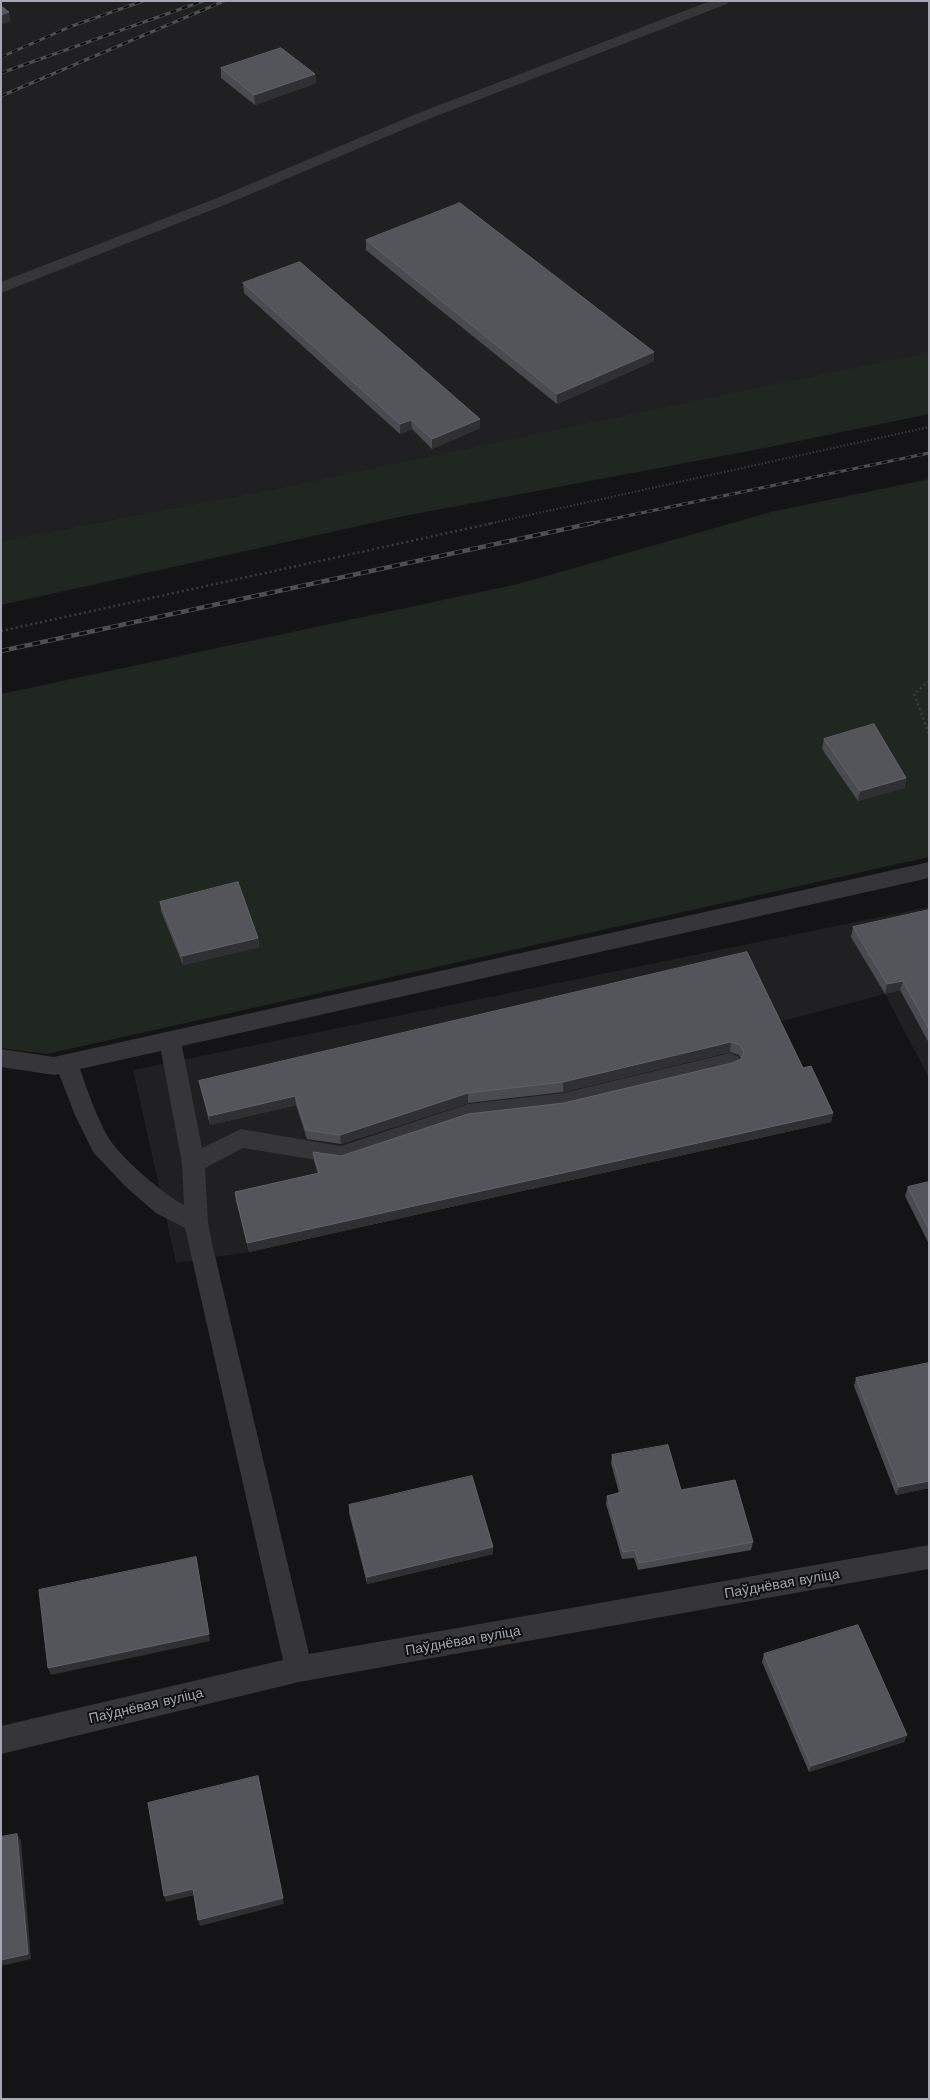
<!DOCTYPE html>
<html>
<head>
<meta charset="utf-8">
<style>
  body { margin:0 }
  #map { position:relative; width:930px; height:2100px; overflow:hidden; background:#141315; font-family:"Work Sans",sans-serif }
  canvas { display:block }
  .frame { position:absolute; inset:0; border:2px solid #a6a9b4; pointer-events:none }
</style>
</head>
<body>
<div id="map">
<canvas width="930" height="2100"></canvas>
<div class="frame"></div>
</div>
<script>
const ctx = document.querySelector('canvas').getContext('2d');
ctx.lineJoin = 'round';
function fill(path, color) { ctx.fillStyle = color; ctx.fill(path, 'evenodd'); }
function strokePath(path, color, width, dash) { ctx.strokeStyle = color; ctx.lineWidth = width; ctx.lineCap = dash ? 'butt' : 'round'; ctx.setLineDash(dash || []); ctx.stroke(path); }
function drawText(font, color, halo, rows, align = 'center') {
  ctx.font = font + ' "Work Sans",sans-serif'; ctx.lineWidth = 4; ctx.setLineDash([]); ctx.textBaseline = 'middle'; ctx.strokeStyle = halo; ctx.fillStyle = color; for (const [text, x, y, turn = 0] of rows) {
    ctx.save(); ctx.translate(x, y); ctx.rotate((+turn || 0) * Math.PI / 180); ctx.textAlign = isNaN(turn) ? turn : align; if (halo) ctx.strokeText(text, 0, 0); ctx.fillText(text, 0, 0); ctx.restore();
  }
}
fill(new Path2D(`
  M 1,1 L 929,1 L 929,352 L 420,461 L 1,541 Z
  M 929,907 L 929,1078 L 885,994 L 775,1023 L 809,1075 L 831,1122 L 249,1252 L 176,1263 L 133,1070 Z`), '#202022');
fill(new Path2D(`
  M 929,352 L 929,414 L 765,448 L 404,516 L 1,605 L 1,541 L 289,486 Z
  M 929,479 L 929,857 L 47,1054 L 1,1048 L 1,694 L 518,584 L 771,512 Z`), '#202721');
strokePath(new Path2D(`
  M 488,524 L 929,427`), '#3b3c40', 2, [1.5, 2]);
strokePath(new Path2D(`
  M 1,631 L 493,523
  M 929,681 L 914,694 L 929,734`), '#3b3c40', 2.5, [2, 3]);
fill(new Path2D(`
  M 710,1 L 729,1 L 727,4 L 426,120 L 227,204 L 1,293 L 1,282 L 217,198 L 416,114 Z
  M 929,862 L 929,878 L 182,1046 L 202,1148 L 241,1129 L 341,1146 L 468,1104 L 563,1093 L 730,1053 L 738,1056 L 741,1062 L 738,1068 L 730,1071 L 563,1111 L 468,1122 L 341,1164 L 243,1148 L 205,1168 L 208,1222 L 212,1243 L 309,1654 L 929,1545 L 929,1569 L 299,1682 L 1,1754 L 1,1726 L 283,1660 L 185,1228 L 156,1213 L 126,1187 L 93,1152 L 75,1115 L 59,1074 L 54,1075 L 1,1067 L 1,1049 L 54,1057 ZM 161,1051 L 182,1163 L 184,1205 C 164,1195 119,1156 108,1137 C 96,1116 88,1092 80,1069 Z`), '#35353a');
const railFar1 = new Path2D(`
  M 1,57 L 72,26 L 143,1
  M 1,73 L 203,1
  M 1,96 L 224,1
  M 588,524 L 929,453`);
const rail = new Path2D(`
  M 1,651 L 593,523`);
strokePath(railFar1, '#4e4f54', 3);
strokePath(rail, '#4e4f54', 4.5);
strokePath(railFar1, '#0f0f10', 2, [6]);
strokePath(rail, '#0f0f10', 3, [8]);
fill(new Path2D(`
  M 221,68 L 315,74 L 316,83 L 255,105 L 221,78 Z
  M 366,240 L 654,361 L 557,404 L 366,250 Z
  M 243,283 L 480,419 L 480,428 L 432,449 L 412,429 L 400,434 L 244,293 Z
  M 824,739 L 906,778 L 904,788 L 858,801 L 822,749 Z
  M 160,902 L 258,938 L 259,947 L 183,965 L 161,911 Z
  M 929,910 L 929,1043 L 900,990 L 885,994 L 851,937 L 853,927 Z
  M 747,952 L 803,1068 L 833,1113 L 831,1122 L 249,1252 L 236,1201 L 235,1192 L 318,1174 L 314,1161 L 313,1152 L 341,1156 L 732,1063 L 741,1059 L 739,1055 L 730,1052 L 563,1092 L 468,1103 L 341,1144 L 307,1139 L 296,1105 L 210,1125 L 201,1090 L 199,1081 Z
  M 929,1182 L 929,1244 L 905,1196 L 908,1187 Z
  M 856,1378 L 929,1488 L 896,1495 L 854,1386 Z
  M 612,1455 L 681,1490 L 753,1542 L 751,1550 L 638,1570 L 634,1558 L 622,1559 L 606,1504 L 607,1496 L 619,1493 L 611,1463 Z
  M 349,1505 L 493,1554 L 367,1584 L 349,1513 Z
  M 764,1654 L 907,1735 L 904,1742 L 809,1772 L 762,1662 Z`), '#4a4b50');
fill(new Path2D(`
  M 9,12 L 11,22 L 1,25 L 1,15 Z
  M 315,74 L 316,83 L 255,105 L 254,95 Z
  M 654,352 L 654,361 L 557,404 L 557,394 Z
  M 480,419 L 480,428 L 432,449 L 432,439 Z
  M 411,420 L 412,429 L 400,434 L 400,424 Z
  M 906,778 L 904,788 L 858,801 L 860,791 Z
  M 258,938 L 259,947 L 183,965 L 182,956 Z
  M 903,981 L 900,990 L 885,994 L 887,984 Z
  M 731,1042 L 730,1052 L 563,1092 L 563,1082 Z
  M 468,1093 L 468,1103 L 341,1144 L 340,1135 Z
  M 295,1096 L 296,1105 L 210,1125 L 209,1116 Z
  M 833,1113 L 831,1122 L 249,1252 L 247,1243 Z
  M 929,1481 L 929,1488 L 896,1495 L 899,1487 Z
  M 493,1547 L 493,1554 L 367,1584 L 367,1577 Z
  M 196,1557 L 210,1641 L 51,1675 L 48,1668 Z
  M 907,1735 L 904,1742 L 809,1772 L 811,1766 Z
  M 258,1776 L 284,1904 L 200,1926 L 198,1920 Z
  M 17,1834 L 21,1840 L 31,1959 L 1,1966 L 1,1960 Z
  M 193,1889 L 195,1895 L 166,1902 L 164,1896 Z`), '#303034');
const building = new Path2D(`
  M 1,6 L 9,12 L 1,15 Z
  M 281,48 L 315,74 L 254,95 L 221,68 Z
  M 460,203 L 654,352 L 557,394 L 366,240 Z
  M 300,262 L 480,419 L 432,439 L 411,420 L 400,424 L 243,283 Z
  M 874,724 L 906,778 L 860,791 L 824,739 Z
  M 238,882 L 258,938 L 182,956 L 160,902 Z
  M 929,910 L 929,1029 L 903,981 L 887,984 L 853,927 Z
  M 747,952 L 803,1068 L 811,1066 L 833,1113 L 247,1243 L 235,1192 L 319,1173 L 313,1152 L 341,1156 L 468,1114 L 564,1103 L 732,1063 L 741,1059 L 744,1052 L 740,1045 L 731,1042 L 563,1082 L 468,1093 L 340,1135 L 306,1130 L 295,1096 L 209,1116 L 199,1081 Z
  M 929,1182 L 929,1230 L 908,1187 Z
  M 929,1363 L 929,1481 L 899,1487 L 856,1378 Z
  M 668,1445 L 681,1490 L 735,1480 L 753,1542 L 639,1563 L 635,1550 L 623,1552 L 607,1496 L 622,1492 L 612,1455 Z
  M 472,1476 L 493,1547 L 367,1577 L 349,1505 Z
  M 196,1557 L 209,1634 L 48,1668 L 39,1590 Z
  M 858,1625 L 907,1735 L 811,1766 L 764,1654 Z
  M 258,1776 L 283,1898 L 198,1920 L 193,1889 L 164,1896 L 148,1803 Z
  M 17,1834 L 28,1954 L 1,1960 L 1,1837 Z`);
fill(building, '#54555a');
strokePath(building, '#616268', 1);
drawText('14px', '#a6a9b4', '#0f0f10', [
  ["Паўднёвая вуліца",782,1584,-10],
  ["Паўднёвая вуліца",463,1641,-10],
  ["Паўднёвая вуліца",146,1706,-13]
]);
</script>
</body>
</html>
